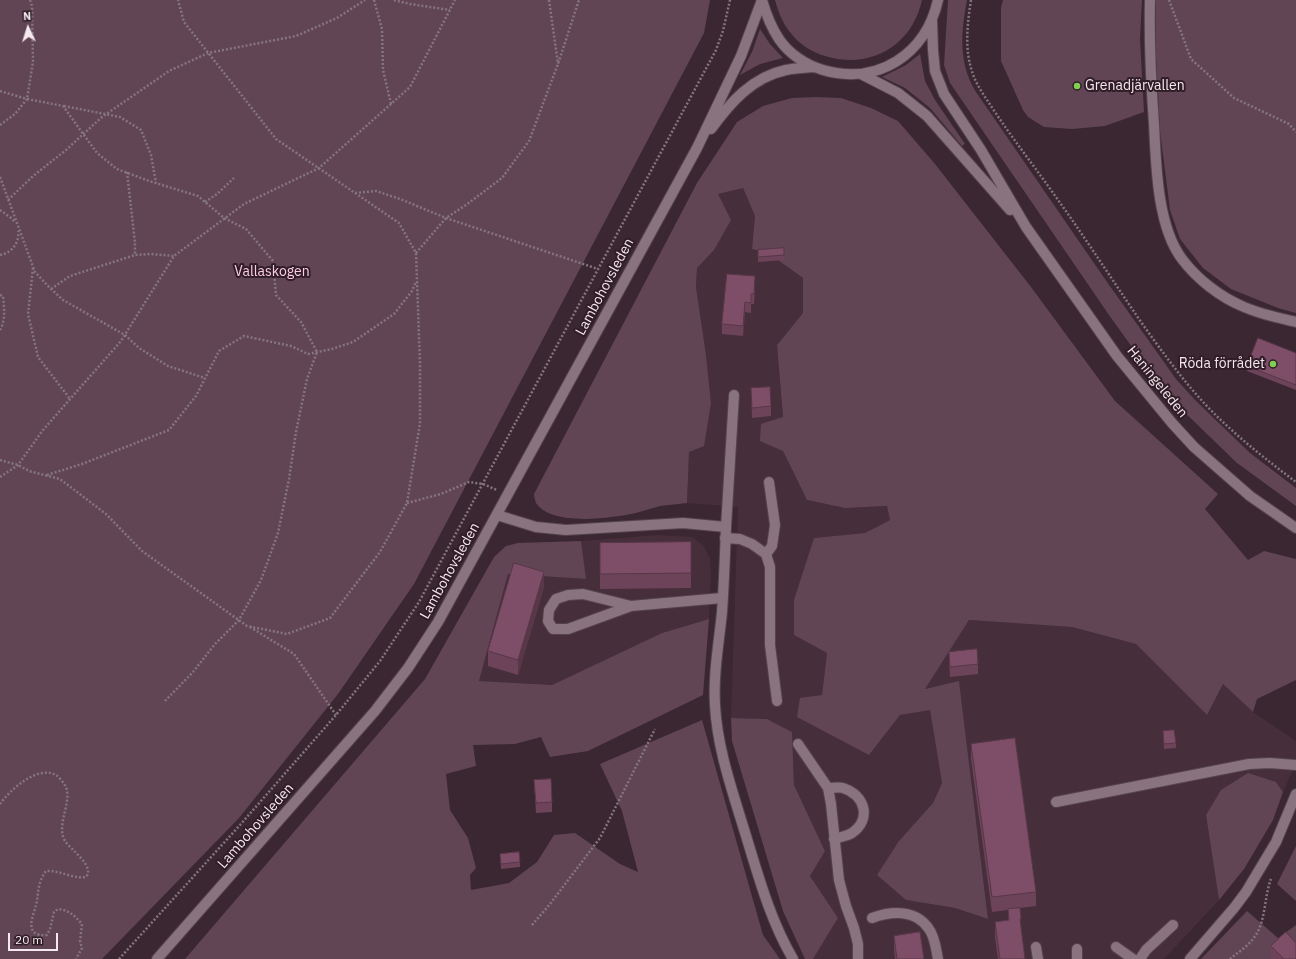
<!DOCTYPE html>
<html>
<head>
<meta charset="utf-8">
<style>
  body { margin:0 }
  #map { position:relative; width:1296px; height:959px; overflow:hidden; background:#3a2731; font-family:"IBM Plex Sans",sans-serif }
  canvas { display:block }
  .north { position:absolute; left:8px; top:8px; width:40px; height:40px; -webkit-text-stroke:3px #301d27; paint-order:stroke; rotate:356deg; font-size:11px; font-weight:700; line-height:16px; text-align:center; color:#f5e8ee }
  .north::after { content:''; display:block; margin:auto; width:14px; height:18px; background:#f5e8ee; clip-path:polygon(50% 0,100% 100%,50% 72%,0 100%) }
  .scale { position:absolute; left:8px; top:933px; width:50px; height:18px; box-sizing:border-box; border:2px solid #f5e8ee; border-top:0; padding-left:5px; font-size:12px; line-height:14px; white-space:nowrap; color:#f5e8ee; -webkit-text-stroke:3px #301d27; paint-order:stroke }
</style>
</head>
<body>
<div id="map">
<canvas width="1296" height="959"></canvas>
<div class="north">N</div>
<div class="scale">20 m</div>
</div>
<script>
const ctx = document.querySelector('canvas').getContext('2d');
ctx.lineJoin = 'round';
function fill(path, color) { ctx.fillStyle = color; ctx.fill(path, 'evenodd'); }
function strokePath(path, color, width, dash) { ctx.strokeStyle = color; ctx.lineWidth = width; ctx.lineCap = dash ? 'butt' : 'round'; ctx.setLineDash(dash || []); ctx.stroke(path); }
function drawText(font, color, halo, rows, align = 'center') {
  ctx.font = font + ' "IBM Plex Sans",sans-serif'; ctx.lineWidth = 4; ctx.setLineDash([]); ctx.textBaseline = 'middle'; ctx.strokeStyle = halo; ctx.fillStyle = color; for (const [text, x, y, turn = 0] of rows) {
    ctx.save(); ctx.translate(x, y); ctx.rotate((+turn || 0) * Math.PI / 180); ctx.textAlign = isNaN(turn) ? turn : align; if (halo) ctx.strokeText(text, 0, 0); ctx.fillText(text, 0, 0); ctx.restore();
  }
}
fill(new Path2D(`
  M 743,188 L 755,216 L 752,249 L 768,253 L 803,278 L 803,313 L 777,345 L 783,418 L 783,451 L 807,500 L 845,508 L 887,506 L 890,520 L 865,533 L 814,538 L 794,635 L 827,653 L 822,696 L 869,755 L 900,715 L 930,709 L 942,783 L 933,803 L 899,841 L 906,900 L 955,908 L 988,919 L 959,682 L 924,689 L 969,620 L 1072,627 L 1136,644 L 1207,715 L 1223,684 L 1253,712 L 1296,741 L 1296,763 L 1283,792 L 1276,782 L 1206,815 L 1219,900 L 1164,959 L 813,959 L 838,918 L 810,876 L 825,851 L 794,785 L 792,732 L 767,719 L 731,718 L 738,507 L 687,503 L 689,452 L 711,403 L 706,355 L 696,287 L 697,268 L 714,250 L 717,194 Z
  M 658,535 L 692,537 L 703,545 L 710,558 L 711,575 L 709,619 L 662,633 L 552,685 L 479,681 L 508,574 L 585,579 L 581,541 Z`), '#472e3b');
fill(new Path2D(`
  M 0,0 L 710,0 L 704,33 L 414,584 L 338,694 L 239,818 L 102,959 L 0,959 Z
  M 775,0 L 922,0 C 912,46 870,70 825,56 C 814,53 802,46 794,37 C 784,26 779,15 775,0 Z
  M 948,0 L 967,0 C 961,32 958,63 976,92 L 1107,282 L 1176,379 L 1196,401 L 1250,453 L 1296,488 L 1296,506 L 1237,463 L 1175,403 L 1152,375 L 1109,315 L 961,99 L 950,83 L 944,65 Z
  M 1003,0 L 1142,0 L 1140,39 L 1144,112 L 1105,126 L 1072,129 L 1044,127 L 1028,117 L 1023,110 L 1001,61 L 1001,8 Z
  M 1156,0 L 1296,0 L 1296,313 L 1278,308 L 1231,289 L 1203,268 L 1180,239 L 1170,210 L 1160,131 L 1156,56 Z
  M 760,29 L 770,44 L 783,58 L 760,64 L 740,75 L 752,52 Z
  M 920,54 L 925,81 L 935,100 L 965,144 L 962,146 L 930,108 L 905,88 L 882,77 L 906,65 Z
  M 816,97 L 841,98 L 871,108 L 898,121 L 935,164 L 1031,287 L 1115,401 L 1218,494 L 1205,509 L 1248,560 L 1264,551 L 1296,559 L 1296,680 L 1257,699 L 1253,712 L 1223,684 L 1207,715 L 1136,644 L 1072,627 L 969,620 L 925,689 L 959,681 L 988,919 L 955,908 L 906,900 L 877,875 L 899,841 L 933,803 L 942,783 L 930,710 L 900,715 L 869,755 L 797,717 L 800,698 L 822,695 L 827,653 L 794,635 L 794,600 L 814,538 L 865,533 L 890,520 L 887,506 L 845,508 L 807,500 L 783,451 L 760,441 L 761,424 L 783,417 L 777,345 L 803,313 L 803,278 L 768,253 L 752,249 L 755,216 L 743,188 L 718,194 L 731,220 L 714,250 L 697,268 L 696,287 L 706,355 L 711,403 L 704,446 L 689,452 L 687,503 C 678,504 669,505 660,506 C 652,508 644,511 636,513 C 612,518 552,527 536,503 C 535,500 534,497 534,494 L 697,183 L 737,122 L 763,106 L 792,98 Z
  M 581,541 L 586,579 L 508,574 L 479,681 L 552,685 L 662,633 L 709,619 L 703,695 L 588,751 L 550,757 L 541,737 L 515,744 L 473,745 L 476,766 L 446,774 L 450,810 L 468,838 L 476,868 L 470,875 L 471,890 L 509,883 L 537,862 L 554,835 L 575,833 L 620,864 L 638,872 L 622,811 L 600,764 L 702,720 L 763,935 L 780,959 L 185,959 L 425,679 L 494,557 L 506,546 L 518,543 Z
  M 731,718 L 767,719 L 792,732 L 794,785 L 825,851 L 810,876 L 838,918 L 813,959 L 805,959 L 783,911 L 732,741 Z
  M 1248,773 L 1276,782 L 1283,792 L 1273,820 L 1244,869 L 1219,900 L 1206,815 L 1221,790 Z
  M 1296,846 L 1296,901 L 1277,884 Z
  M 1247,911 L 1278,938 L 1296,925 L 1296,959 L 1201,959 Z`), '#624554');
const service = new Path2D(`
  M 1150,0 C 1149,41 1151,83 1154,124 C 1156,164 1157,226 1182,259 C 1197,279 1220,297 1244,307 C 1260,314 1279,318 1296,322
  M 726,527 L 734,395
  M 725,538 L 740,539 L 752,544 L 766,554 L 770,567 L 770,645 L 777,701
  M 766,554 L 772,546 L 775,525 L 769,482
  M 631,606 L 568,629 L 553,629 L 548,621 L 549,610 L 556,599 L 568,595 L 583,594 L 631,606 L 722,598
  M 798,744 L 828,788 L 831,804 L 839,880 L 846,906 L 854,928 L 858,944 L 858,959
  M 828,788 C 833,788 839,787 843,788 C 865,795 872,819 852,833 C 847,836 840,837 834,839
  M 1056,802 L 1249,764 L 1270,763 L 1296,765
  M 872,918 C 891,911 916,909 929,929 C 935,937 936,949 938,959
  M 1036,947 L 1038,959
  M 1116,947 L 1133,959
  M 1077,949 L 1077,959
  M 1140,959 L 1146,950 L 1173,925`);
const minor = new Path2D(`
  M 497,515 L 536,527 L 566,530 L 683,523 L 726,527 C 725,555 724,584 722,612 C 719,643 713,674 715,705 C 717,746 731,787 743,826 C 757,871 769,918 793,959`);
const tertiary = new Path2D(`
  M 1190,959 L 1234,908 L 1246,892 L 1276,842 L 1296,794`);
const secondary = new Path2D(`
  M 762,0 C 766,14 771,27 779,39 C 789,54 806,65 823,70 C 878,86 926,54 938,0
  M 932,21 L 933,50 L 935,71 L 944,94 L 981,150 L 1026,227 L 1117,356 L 1172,423 L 1194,447 L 1250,496 L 1296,528
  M 861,74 L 898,93 L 927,116 L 1010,210
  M 711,129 C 730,103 752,77 786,70 C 795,68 804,68 814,67
  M 157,959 L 375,711 L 408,668 L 438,622 L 697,148 L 741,56 L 762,0`);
strokePath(service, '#54434c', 12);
strokePath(minor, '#54434c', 12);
strokePath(tertiary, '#54434c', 12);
strokePath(secondary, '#54434c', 12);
strokePath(new Path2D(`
  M 30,0 L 32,6 L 33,62 L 27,99 L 63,106 L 97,153 L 117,169 L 149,181 L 198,196 L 224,218 L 246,229 L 273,261 L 276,295 L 301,322 L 317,352 L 307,379 L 296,432 L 289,479 L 278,533 L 261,580 L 239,620 L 215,644 L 193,672 L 164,702
  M 374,0 L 382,29 L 383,70 L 391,104
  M 394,0 L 410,4 L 450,10
  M 549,0 L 558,64
  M 971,0 C 967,26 964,52 974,77 C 978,87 985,97 991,106 C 1010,135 1031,162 1051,190 C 1082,233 1111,278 1141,322 C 1161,350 1181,378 1204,403 C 1232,433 1264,458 1296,482
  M 1169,0 L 1191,59 L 1234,98 L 1289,124 L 1296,132
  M 0,91 L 27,99 L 15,114 L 0,125
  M 64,106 L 120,117 L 141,130 L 151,155 L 156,183
  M 127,172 L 135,243 L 135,255 L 151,254 L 174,256
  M 0,177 L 35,272 L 48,286 L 63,300 L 125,335 L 139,348 L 168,366 L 205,378
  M 355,193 L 376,191 L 400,199 L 446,218 L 598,269
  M 8,200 L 32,177 L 66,150 L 102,117 L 169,71 L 208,53 L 296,36 L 337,18 L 365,0
  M 205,202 L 217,194 L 234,178
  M 0,210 L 11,218 L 15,222
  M 416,253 L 446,218 L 466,205 L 502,178 L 529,141 L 558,64 L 579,0
  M 0,255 C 12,253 20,242 18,231
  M 33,268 L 28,314 L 38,357 L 70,399
  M 51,289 L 70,276 L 135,255
  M 0,295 L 3,296 C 4,308 6,319 0,330
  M 0,460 L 18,465 L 29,471 L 60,479 L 106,514 L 142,551 L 247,626 L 287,634 L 330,618 L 380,552 L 407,503 L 420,423 L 420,364 L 416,253 L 399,223 L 276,139 L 184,22 L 178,0
  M 47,475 L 82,464 L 169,430 L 196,396 L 219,351 L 244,336 L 291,346 L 308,354 L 332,349 L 353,342 L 394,314 L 412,291 L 416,282
  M 0,477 L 18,465 L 43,430 L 121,341 L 174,256 L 244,204 L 319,168 L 410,87 L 455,0
  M 407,503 L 441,494 L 469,482 L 483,484 L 497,490
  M 250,627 L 294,654 L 336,715
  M 0,804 C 10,790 37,765 56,775 C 59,777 62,781 64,784 C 75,798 55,824 65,841 C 71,850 95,866 86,877 C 72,879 60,870 46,871 C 37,883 39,893 36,905 C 33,917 23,937 47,935 L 50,929 L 54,912 L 58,909 C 69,910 75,916 82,924 L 80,941 L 82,948 L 76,959
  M 532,925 L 550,904 L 600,838 L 655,729
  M 119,959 L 240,825 L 336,715 L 380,661 L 419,602 L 716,50 L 723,31 L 730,0
  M 1230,959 C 1238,952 1249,946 1255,936 C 1266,921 1264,897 1271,879`), '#85757d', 2.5, [2, 2]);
strokePath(service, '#89737e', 10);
strokePath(minor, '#89737e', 10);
strokePath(tertiary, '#89737e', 10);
strokePath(secondary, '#89737e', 10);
fill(new Path2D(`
  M 784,248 L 784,260 L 758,262 L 758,250 Z
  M 755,286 L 754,304 L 751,304 L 751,313 L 745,312 L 743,336 L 722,334 L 722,324 Z
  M 1296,353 L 1296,390 L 1247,371 L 1247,366 Z
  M 751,388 L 771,406 L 771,416 L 752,418 Z
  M 691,542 L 691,588 L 600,589 L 600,543 Z
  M 544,587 L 518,675 L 488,666 L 488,651 Z
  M 949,652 L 978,664 L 978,674 L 950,677 L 949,662 Z
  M 1163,731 L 1176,743 L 1176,748 L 1164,749 Z
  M 971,744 L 1036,892 L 1036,906 L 1020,908 L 1021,919 L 1021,934 L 1025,959 L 998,959 L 995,937 L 995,922 L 1008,920 L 1008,910 L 992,912 L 971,759 Z
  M 534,780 L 552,802 L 552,812 L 536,813 Z
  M 500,854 L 520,862 L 520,867 L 501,869 Z
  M 894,936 L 924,959 L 895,959 L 894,950 Z
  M 1271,946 L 1296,959 L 1271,959 Z`), '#6c4359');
fill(new Path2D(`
  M 755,276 L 755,286 L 754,304 L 754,294 Z
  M 745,302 L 745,312 L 743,336 L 743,326 Z
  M 544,572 L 544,587 L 518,675 L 518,660 Z`), '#583749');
const building = new Path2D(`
  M 784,248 L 784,255 L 758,257 L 758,250 Z
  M 727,274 L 755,276 L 754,294 L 751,294 L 751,303 L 745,302 L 743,326 L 722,324 Z
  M 1258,338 L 1296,353 L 1296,385 L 1247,366 Z
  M 770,387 L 771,406 L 752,408 L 751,388 Z
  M 691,542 L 691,573 L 600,574 L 600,543 Z
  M 514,563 L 544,572 L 518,660 L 488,651 Z
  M 977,649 L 978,664 L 950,667 L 949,652 Z
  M 1174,730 L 1176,743 L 1164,744 L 1163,731 Z
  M 1015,738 L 1036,892 L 992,897 L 971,744 Z
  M 551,779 L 552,802 L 536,803 L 534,780 Z
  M 519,852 L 520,862 L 501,864 L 500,854 Z
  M 1020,908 L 1021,919 L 1020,919 L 1025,959 L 1000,959 L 995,922 L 1009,920 L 1008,909 Z
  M 920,932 L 924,959 L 897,959 L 894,936 Z
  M 1286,932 L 1296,943 L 1296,959 L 1284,959 L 1271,946 Z`);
fill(building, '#7e4e68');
strokePath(building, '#583749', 1);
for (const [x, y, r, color] of [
  [1077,86,4,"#7fd052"],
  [1273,364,4,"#7fd052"]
]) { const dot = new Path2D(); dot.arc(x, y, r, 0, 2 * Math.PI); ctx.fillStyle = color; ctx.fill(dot); strokePath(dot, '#301d27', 1.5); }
drawText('14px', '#f5e8ee', '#301d27', [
  ["Grenadjärvallen",1085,86],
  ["Röda förrådet",1265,364,"right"]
], 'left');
drawText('14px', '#fccce5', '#301d27', [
  ["Vallaskogen",272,272]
]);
drawText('14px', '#f5e8ee', '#301d27', [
  ["Lambohovsleden",605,287,-62],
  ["Haningeleden",1157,382,51],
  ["Lambohovsleden",450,571,-61],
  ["Lambohovsleden",256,826,-49]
]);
</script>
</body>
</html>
